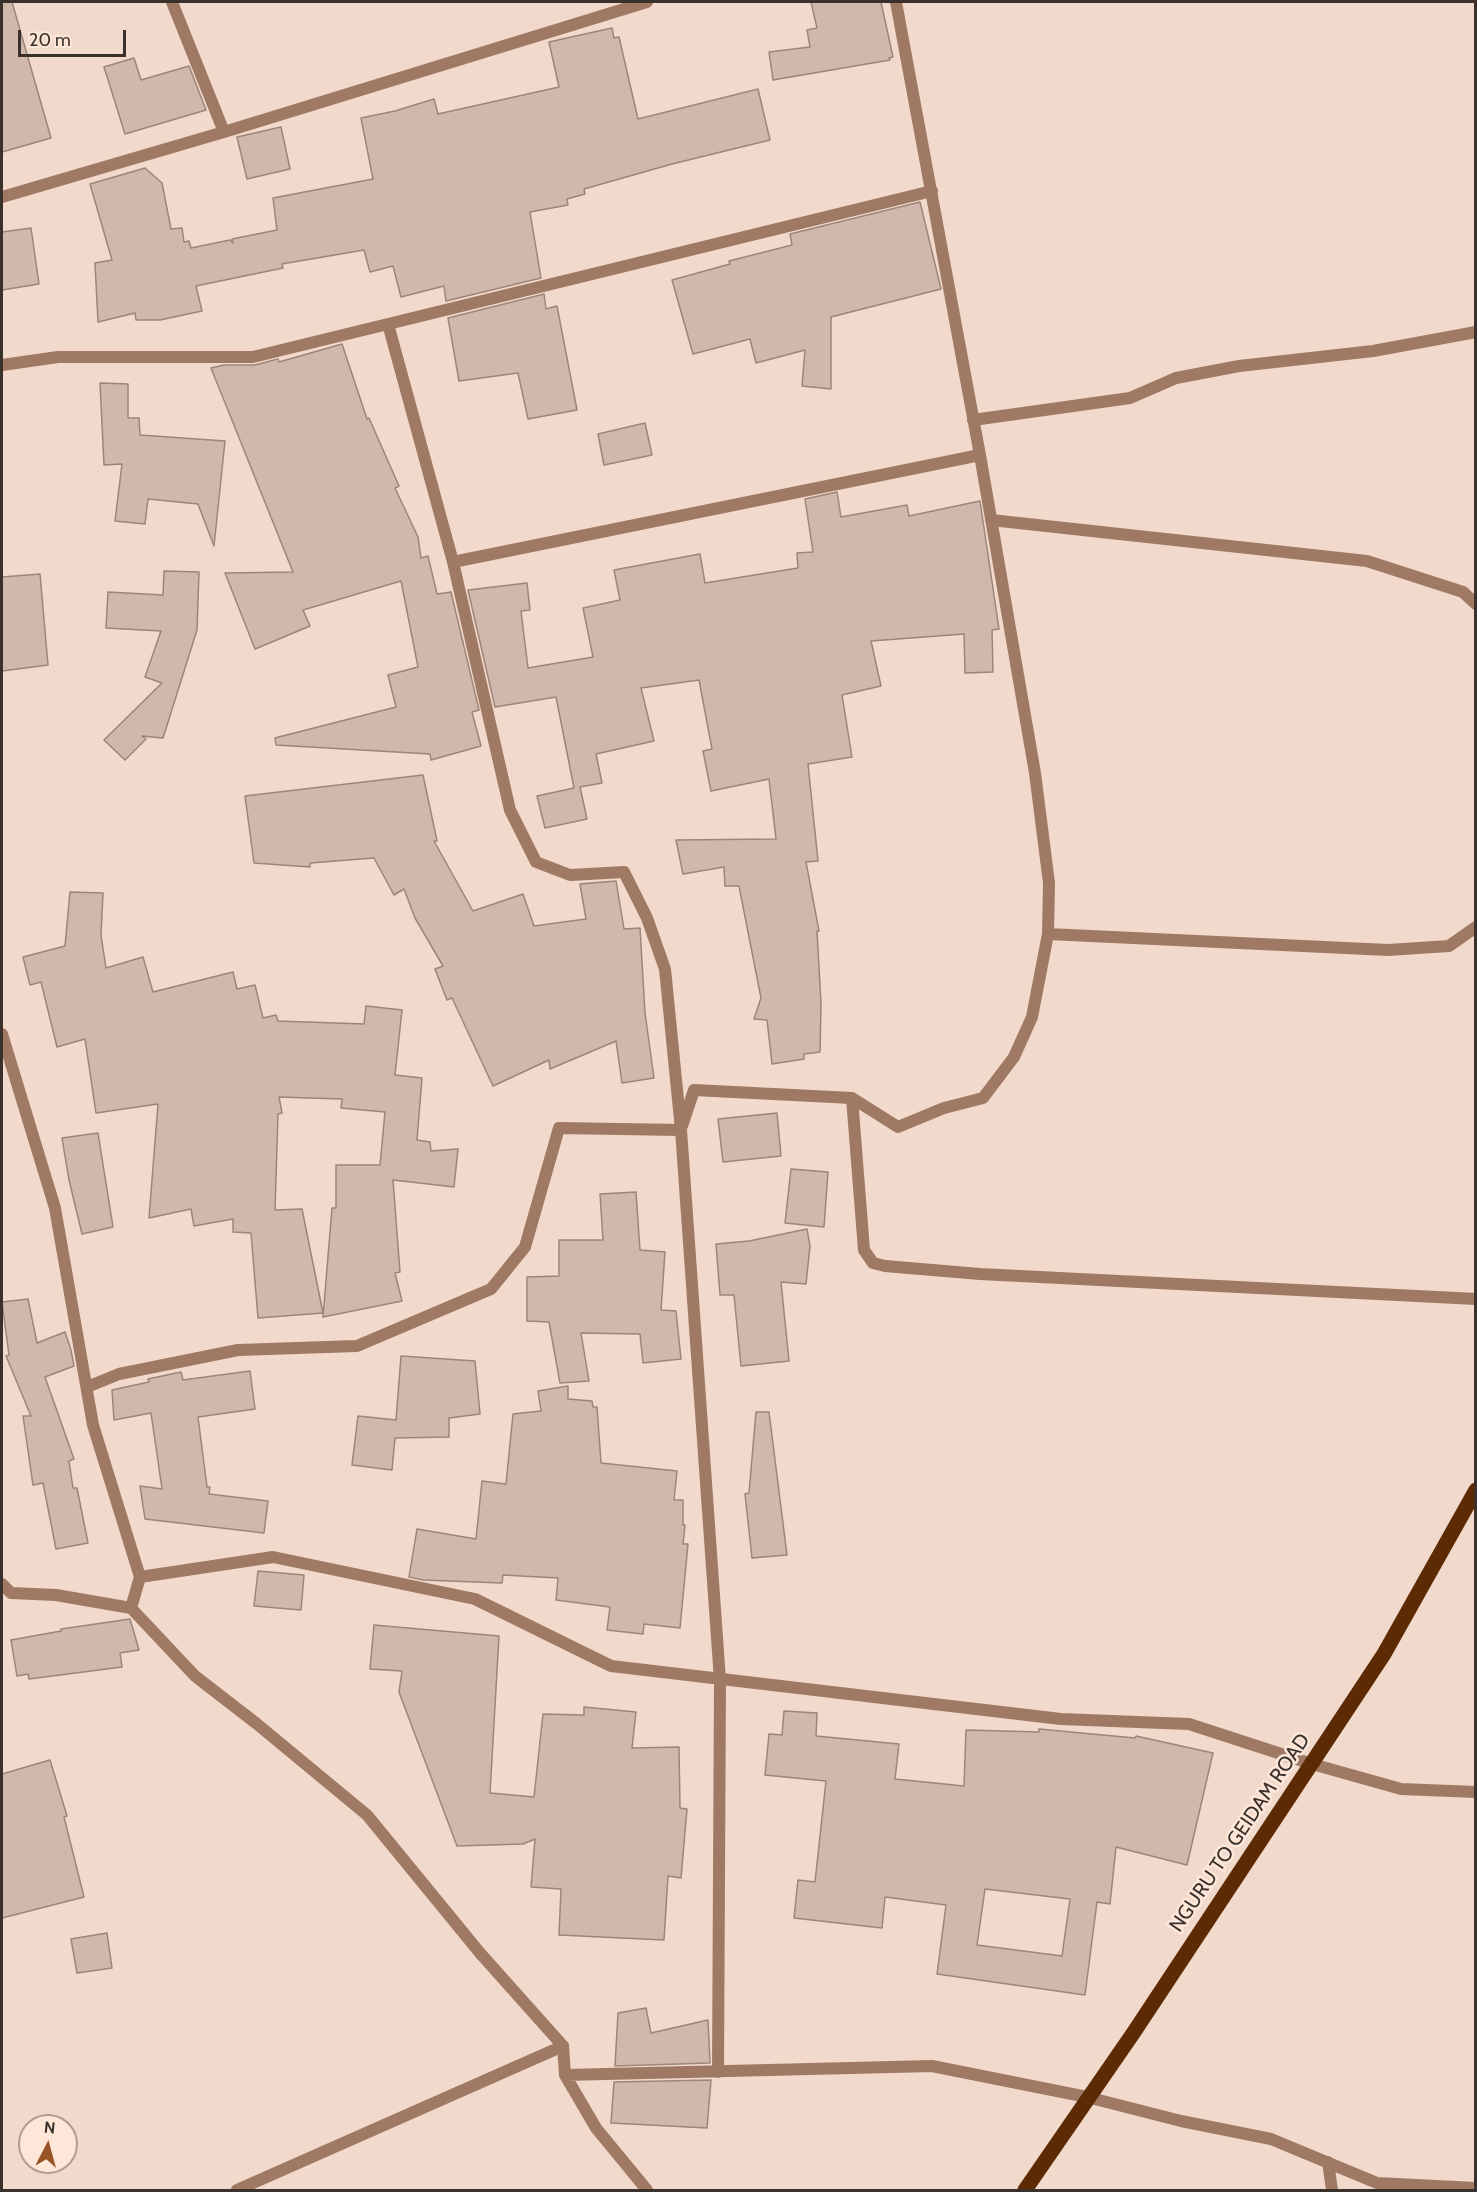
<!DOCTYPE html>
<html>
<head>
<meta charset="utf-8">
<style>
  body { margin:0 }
  #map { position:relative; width:1477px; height:2192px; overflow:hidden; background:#f1d9cb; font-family:Cabin,sans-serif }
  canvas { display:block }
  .frame { position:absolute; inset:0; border:3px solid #3a312c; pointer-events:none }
  .north { position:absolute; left:18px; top:2114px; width:60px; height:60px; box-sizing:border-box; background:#fee6d8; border:2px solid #b09e93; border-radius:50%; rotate:6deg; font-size:16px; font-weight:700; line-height:24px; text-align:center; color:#3a312c }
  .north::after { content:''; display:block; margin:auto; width:21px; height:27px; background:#985426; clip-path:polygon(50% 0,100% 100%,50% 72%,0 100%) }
  .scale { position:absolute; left:18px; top:30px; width:108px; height:27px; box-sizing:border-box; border:3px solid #3a312c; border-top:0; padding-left:8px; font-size:18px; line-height:21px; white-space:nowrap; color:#3a312c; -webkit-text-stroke:4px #fee6d8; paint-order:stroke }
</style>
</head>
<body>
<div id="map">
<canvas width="1477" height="2192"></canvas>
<div class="frame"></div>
<div class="north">N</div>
<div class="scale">20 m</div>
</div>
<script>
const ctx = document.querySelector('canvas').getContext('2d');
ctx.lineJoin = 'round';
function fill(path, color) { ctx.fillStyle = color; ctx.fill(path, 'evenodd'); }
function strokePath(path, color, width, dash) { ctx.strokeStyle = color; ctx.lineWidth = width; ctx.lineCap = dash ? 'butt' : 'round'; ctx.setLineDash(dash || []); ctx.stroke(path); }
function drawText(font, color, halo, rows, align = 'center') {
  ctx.font = font + ' Cabin,sans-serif'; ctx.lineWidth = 5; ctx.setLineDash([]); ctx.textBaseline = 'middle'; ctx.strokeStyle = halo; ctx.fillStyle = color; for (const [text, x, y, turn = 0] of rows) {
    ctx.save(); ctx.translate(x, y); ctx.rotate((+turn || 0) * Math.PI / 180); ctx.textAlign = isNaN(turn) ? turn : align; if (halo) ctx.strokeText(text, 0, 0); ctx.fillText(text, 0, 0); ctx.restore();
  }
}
const building = new Path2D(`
  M 2,2 L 12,2 L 51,138 L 2,152 Z
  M 811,2 L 881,2 L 893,57 L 889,58 L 890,60 L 773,80 L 769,52 L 810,47 L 807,30 L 817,28 Z
  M 612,28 L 614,38 L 619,37 L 638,119 L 758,89 L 770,140 L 672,164 L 584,189 L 585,194 L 567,199 L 568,205 L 530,212 L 541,278 L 446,301 L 444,286 L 401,297 L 393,266 L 370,272 L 364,250 L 282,264 L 283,268 L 196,286 L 202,311 L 160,320 L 136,320 L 135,313 L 98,322 L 95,263 L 112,260 L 90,184 L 145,168 L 162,183 L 171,229 L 182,228 L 184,242 L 189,241 L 191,248 L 230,240 L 233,243 L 232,239 L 277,230 L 273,198 L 373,179 L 361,118 L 395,111 L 434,99 L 438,114 L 559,87 L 549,42 Z
  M 134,58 L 141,80 L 189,66 L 206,110 L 125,134 L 104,67 Z
  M 281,127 L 290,169 L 247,179 L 237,137 Z
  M 920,202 L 941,289 L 831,317 L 831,389 L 802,386 L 805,350 L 756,363 L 750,339 L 693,354 L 672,280 L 730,264 L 729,261 L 792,245 L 790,234 Z
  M 31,228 L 39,284 L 2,290 L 2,232 Z
  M 544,294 L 546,309 L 557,306 L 577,410 L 528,419 L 518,373 L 459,381 L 448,318 Z
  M 342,344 L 367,419 L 369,418 L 399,486 L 395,488 L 418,537 L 421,558 L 428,556 L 437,594 L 451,592 L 479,710 L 472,712 L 481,746 L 431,760 L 430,754 L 276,745 L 275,738 L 396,707 L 388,675 L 418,667 L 401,581 L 303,610 L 310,626 L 255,649 L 225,573 L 293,572 L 211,368 L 224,365 L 255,365 L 278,359 L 279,362 Z
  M 100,383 L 128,384 L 128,418 L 139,418 L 140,435 L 225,441 L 214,546 L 198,504 L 148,499 L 145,524 L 115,521 L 122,464 L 104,465 Z
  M 645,423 L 652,455 L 604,465 L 598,434 Z
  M 837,492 L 841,517 L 907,505 L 909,516 L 980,501 L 999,629 L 992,630 L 993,672 L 965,673 L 964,634 L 871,641 L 881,686 L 842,695 L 852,757 L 808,764 L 818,861 L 806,862 L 819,931 L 817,931 L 821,1004 L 820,1052 L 804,1054 L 804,1059 L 772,1064 L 767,1020 L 754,1019 L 761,998 L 739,886 L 725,886 L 724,867 L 683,874 L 676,840 L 776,839 L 769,779 L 711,791 L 703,751 L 712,749 L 699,680 L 641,688 L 654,741 L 596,754 L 602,783 L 580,787 L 587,819 L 545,828 L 537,796 L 574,788 L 556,697 L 495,707 L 468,590 L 527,583 L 530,610 L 521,611 L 528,668 L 593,657 L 583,608 L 620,600 L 614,570 L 700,554 L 705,583 L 798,568 L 797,553 L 813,552 L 805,499 Z
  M 164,571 L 199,572 L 197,630 L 163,738 L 142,736 L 146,739 L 125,760 L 104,740 L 162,683 L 145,677 L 161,631 L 106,628 L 108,592 L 163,595 Z
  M 40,574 L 48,665 L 2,671 L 2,577 Z
  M 423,775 L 437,841 L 434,841 L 473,911 L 523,894 L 534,926 L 586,919 L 580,884 L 616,881 L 624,929 L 640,928 L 645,1013 L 654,1078 L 622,1083 L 616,1041 L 550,1069 L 549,1060 L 493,1086 L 452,998 L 447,1000 L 435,969 L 443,966 L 415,918 L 404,889 L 394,895 L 374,858 L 310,863 L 310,867 L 254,863 L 245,796 Z
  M 70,892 L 103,893 L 101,935 L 106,968 L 143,957 L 153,992 L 233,972 L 237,989 L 255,985 L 263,1018 L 276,1015 L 278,1021 L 364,1024 L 366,1006 L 402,1010 L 395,1075 L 422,1078 L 417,1140 L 430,1142 L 431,1151 L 458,1149 L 454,1187 L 393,1180 L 400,1272 L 395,1273 L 402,1301 L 323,1317 L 332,1208 L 336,1208 L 336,1165 L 380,1165 L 385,1112 L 341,1108 L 342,1099 L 279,1097 L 282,1113 L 278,1114 L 275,1210 L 302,1209 L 323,1313 L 258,1318 L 251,1233 L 233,1232 L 233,1219 L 194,1226 L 191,1209 L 149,1218 L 158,1104 L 96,1113 L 85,1039 L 57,1047 L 41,982 L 30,985 L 23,957 L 65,946 Z
  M 777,1113 L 781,1156 L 723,1162 L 718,1119 Z
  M 98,1133 L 113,1227 L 82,1234 L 69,1180 L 62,1138 Z
  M 791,1169 L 828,1172 L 824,1227 L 785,1223 Z
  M 636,1192 L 640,1250 L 665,1252 L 661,1310 L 676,1311 L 681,1359 L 643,1363 L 640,1334 L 581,1333 L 589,1381 L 560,1383 L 549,1322 L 527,1321 L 527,1277 L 559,1276 L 559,1240 L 603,1240 L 600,1194 Z
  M 807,1229 L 810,1246 L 806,1284 L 781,1282 L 789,1361 L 741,1366 L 734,1295 L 720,1295 L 716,1244 L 749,1241 Z
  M 28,1299 L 37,1343 L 65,1332 L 71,1350 L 74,1366 L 45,1377 L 74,1459 L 69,1461 L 73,1488 L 77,1488 L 88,1543 L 56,1549 L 43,1483 L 33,1485 L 23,1416 L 31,1416 L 6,1356 L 9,1355 L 2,1302 Z
  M 401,1356 L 475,1361 L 480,1414 L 449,1418 L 449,1437 L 395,1438 L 392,1470 L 352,1465 L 358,1416 L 396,1420 Z
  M 250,1371 L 255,1409 L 198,1417 L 207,1487 L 210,1487 L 209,1494 L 268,1501 L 264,1533 L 145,1519 L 140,1486 L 162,1489 L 151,1413 L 114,1420 L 112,1390 L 149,1382 L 148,1379 L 181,1372 L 183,1380 Z
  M 568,1386 L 568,1399 L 592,1401 L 593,1407 L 597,1407 L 601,1463 L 677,1471 L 674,1500 L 683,1500 L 683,1525 L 685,1525 L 683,1544 L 688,1544 L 680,1628 L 644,1624 L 643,1634 L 607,1630 L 610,1607 L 556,1600 L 558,1578 L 503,1575 L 502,1583 L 423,1580 L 409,1577 L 417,1529 L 476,1539 L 482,1481 L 506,1484 L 513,1414 L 541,1411 L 538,1391 Z
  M 756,1412 L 769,1412 L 787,1555 L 752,1558 L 745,1494 L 749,1493 Z
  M 258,1571 L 304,1575 L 301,1610 L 254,1606 Z
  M 130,1619 L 139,1650 L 120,1653 L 122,1667 L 29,1679 L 28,1674 L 17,1676 L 11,1640 L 61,1631 L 61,1629 Z
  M 374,1625 L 499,1636 L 490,1793 L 534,1797 L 543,1714 L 584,1715 L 584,1707 L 636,1712 L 632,1748 L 679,1747 L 680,1808 L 687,1809 L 681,1878 L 668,1876 L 664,1940 L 559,1935 L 561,1889 L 531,1887 L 535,1839 L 523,1844 L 457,1846 L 399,1692 L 402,1671 L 370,1669 Z
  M 784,1711 L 817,1713 L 816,1736 L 899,1744 L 895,1779 L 964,1786 L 966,1730 L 1039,1732 L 1039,1729 L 1135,1738 L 1136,1736 L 1213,1753 L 1187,1865 L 1116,1847 L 1110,1904 L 1097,1902 L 1085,1995 L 937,1974 L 946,1905 L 885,1897 L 882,1928 L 794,1918 L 798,1880 L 815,1882 L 826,1781 L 765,1775 L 769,1734 L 782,1735 ZM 985,1889 L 1070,1899 L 1062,1956 L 977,1945 Z
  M 50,1760 L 67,1816 L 64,1817 L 84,1897 L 2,1918 L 2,1774 Z
  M 107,1933 L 112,1968 L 77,1973 L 71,1939 Z
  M 646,2008 L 651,2033 L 708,2020 L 710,2063 L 615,2066 L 618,2013 Z
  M 711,2080 L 707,2128 L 611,2123 L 614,2082 Z`);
fill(building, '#d0b9ac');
strokePath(building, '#9b8679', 1.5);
strokePath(new Path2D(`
  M 237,2190 L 563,2046`), '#9f7963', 12);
strokePath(new Path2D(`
  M 172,2 L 224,132
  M 2,197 L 224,132 L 647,2
  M 388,324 L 453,562 L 510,810 L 536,862 L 570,875 L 624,872 L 647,918 L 665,969 L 681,1130 L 720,1680 L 718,2072
  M 2,365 L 58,357 L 253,357 L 932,191
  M 973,420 L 1130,398 L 1176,378 L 1239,366 L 1373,351 L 1476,332
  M 991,520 L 1367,561 L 1463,592 L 1476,604
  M 453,562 L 980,455
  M 1048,934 L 1388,950 L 1449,946 L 1476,927
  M 2,1034 L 55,1208 L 93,1425 L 140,1577 L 131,1608
  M 852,1098 L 864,1250 L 873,1263 L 885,1266 L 980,1274 L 1476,1299
  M 682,1126 L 694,1090 L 852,1098 L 898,1127 L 944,1108 L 983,1098 L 1014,1057 L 1032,1017 L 1048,934 L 1049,883 L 1035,773 L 980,455 L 896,2
  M 87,1387 L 119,1374 L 238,1350 L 357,1346 L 491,1289 L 525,1247 L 559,1128 L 681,1130
  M 140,1577 L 273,1557 L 475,1599 L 611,1666 L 1061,1719 L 1189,1724 L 1312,1764 L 1401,1789 L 1476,1792
  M 2,1584 L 11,1593 L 56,1595 L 131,1608 L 195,1676 L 257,1724 L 367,1815 L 480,1953 L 563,2046 L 565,2075 L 596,2128 L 647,2190
  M 565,2075 L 932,2066 L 1087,2097 L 1181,2121 L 1271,2139 L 1377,2183 L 1476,2188
  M 1328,2162 L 1332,2190`), '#9f7963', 12);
strokePath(new Path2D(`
  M 1025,2190 L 1134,2032 L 1384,1654 L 1476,1490`), '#5c2a03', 15);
drawText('20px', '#3a312c', '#fee6d8', [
  ["NGURU TO GEIDAM ROAD",1240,1833,-56]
]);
</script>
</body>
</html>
